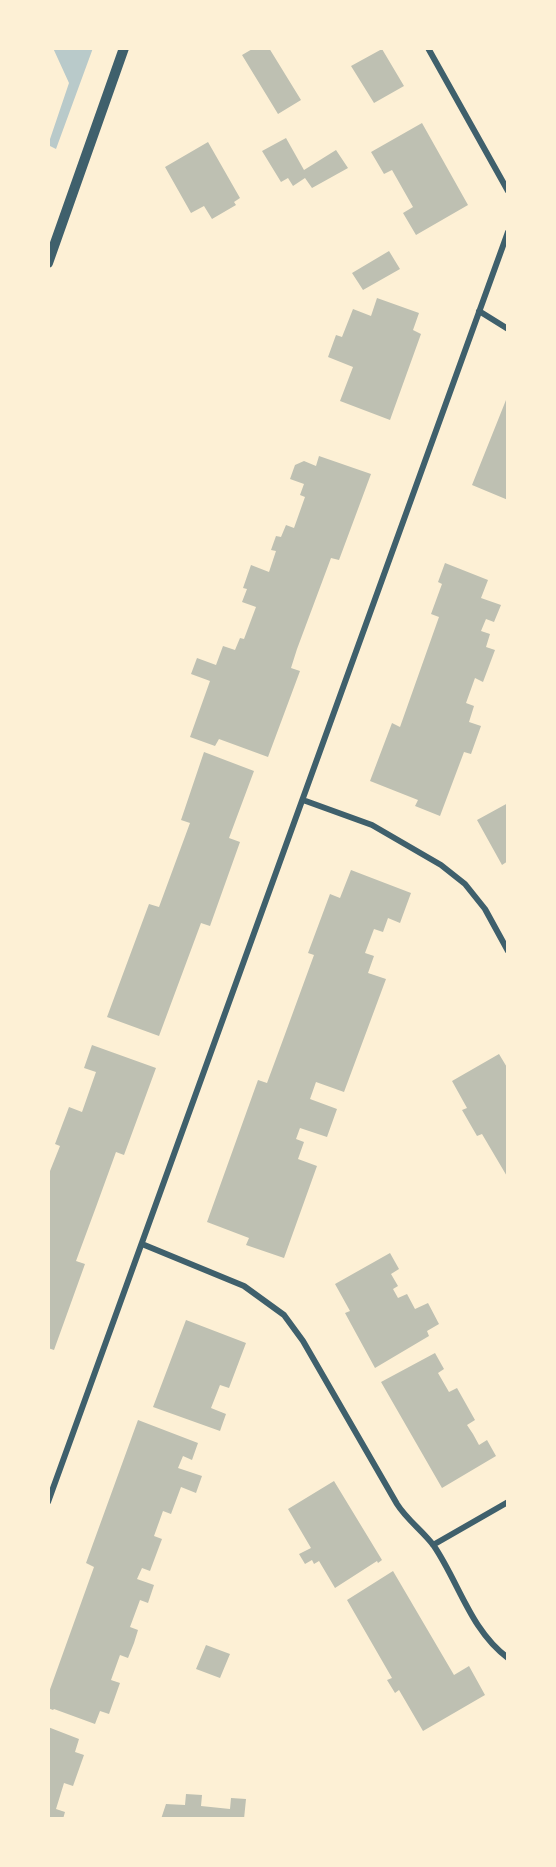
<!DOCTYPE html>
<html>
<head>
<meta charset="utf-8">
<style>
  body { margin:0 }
  #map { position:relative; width:556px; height:1867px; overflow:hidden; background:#fdf0d5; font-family:Figtree,sans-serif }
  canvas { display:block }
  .frame { position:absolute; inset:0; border:50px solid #fdf0d5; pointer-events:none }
</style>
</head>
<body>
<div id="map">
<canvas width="556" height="1867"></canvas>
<div class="frame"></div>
</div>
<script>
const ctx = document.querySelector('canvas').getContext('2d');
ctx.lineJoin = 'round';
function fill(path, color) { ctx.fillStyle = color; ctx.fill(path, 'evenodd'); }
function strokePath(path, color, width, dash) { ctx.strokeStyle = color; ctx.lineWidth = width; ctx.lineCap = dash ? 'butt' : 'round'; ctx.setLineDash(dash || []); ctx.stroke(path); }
fill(new Path2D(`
  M 53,48 L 93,48 L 56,149 L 48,145 L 69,83 Z`), '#b9caca');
fill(new Path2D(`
  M 254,48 L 269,48 L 301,100 L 278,114 L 242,55 Z
  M 382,49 L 404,86 L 374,103 L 351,66 Z
  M 422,123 L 468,205 L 416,235 L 403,213 L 413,207 L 392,170 L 384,174 L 371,152 Z
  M 286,138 L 304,170 L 336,150 L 348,168 L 312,188 L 305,178 L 293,186 L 288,178 L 281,182 L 262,151 Z
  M 208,142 L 240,198 L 234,202 L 236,205 L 212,219 L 204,206 L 191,213 L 165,167 Z
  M 389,251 L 400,269 L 363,290 L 352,273 Z
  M 377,298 L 419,313 L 413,330 L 421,334 L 390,420 L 340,401 L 353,367 L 328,357 L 336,335 L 342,337 L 353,309 L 371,316 Z
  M 506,400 L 508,401 L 508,500 L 472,485 Z
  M 319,456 L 371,474 L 339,560 L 331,558 L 297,649 L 291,668 L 300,671 L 268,757 L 219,739 L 215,746 L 190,737 L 210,681 L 191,674 L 197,658 L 216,665 L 223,646 L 235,650 L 240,638 L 244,639 L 256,607 L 242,602 L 247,589 L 243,588 L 251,565 L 269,572 L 276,551 L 271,550 L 276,536 L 281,537 L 286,525 L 294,528 L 305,497 L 300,495 L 304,484 L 290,479 L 295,465 L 304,461 L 316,466 Z
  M 445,563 L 488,580 L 481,598 L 501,605 L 494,622 L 486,619 L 481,631 L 490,634 L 486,647 L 495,650 L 483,682 L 475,678 L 466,703 L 474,706 L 469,722 L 481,726 L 471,754 L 464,752 L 440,816 L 415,806 L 418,800 L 370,781 L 392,723 L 400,727 L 439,617 L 431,614 L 442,584 L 438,582 Z
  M 204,752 L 254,771 L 229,838 L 240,842 L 210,926 L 201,923 L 159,1036 L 107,1017 L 149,904 L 159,907 L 190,823 L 181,820 Z
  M 508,803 L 508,861 L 502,865 L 477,820 Z
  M 351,870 L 411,893 L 400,923 L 388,918 L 383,932 L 374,929 L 365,953 L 374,956 L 368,973 L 386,979 L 344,1092 L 316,1082 L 310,1099 L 337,1109 L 327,1137 L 300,1128 L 296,1139 L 304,1142 L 298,1159 L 317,1166 L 284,1258 L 246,1245 L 249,1238 L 207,1222 L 258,1080 L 267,1083 L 284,1037 L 314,955 L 308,953 L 330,894 L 340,898 Z
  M 92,1045 L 156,1068 L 124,1155 L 116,1152 L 96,1207 L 76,1261 L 85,1264 L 54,1350 L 48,1348 L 48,1176 L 60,1146 L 55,1144 L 69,1107 L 82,1112 L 96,1072 L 84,1068 Z
  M 499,1054 L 508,1069 L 508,1178 L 482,1134 L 477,1136 L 462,1110 L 467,1108 L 452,1081 Z
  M 390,1253 L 399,1269 L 391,1274 L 398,1286 L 393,1289 L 398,1298 L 407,1294 L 415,1309 L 428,1303 L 439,1324 L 427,1331 L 429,1336 L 375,1368 L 345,1313 L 350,1311 L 335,1284 Z
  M 186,1320 L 246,1343 L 229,1388 L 220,1385 L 211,1408 L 226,1414 L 220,1431 L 153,1407 Z
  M 435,1353 L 444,1369 L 438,1373 L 449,1392 L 457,1388 L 475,1420 L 467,1425 L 473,1434 L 479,1445 L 487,1440 L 496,1456 L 442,1488 L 381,1382 Z
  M 138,1420 L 198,1443 L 192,1460 L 183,1456 L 178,1468 L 202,1476 L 196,1493 L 181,1487 L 171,1514 L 163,1511 L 154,1536 L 162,1539 L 150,1571 L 142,1568 L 137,1579 L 154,1585 L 148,1603 L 140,1600 L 130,1627 L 138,1630 L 134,1643 L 128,1658 L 120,1655 L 111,1680 L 120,1683 L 109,1714 L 100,1711 L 95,1724 L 54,1709 L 53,1710 L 48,1708 L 48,1695 L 94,1567 L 86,1563 Z
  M 334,1481 L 382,1560 L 378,1563 L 377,1561 L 335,1588 L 319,1561 L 314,1564 L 312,1560 L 305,1564 L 299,1554 L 311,1548 L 288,1509 Z
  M 393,1571 L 454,1675 L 469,1666 L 485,1695 L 423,1731 L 399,1690 L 395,1693 L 387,1680 L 392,1678 L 347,1600 Z
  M 206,1645 L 230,1654 L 220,1678 L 196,1669 Z
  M 48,1727 L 79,1739 L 75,1752 L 84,1755 L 73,1786 L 64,1783 L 56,1809 L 65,1812 L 63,1819 L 48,1819 Z
  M 186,1794 L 202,1795 L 201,1806 L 230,1809 L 231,1798 L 246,1799 L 244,1819 L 161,1819 L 166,1804 L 185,1805 Z`), '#bec0b2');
strokePath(new Path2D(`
  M 428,48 L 508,191
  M 479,311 L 508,329
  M 303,800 L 372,825 L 441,865 L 465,884 L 485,909 L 508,951
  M 142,1244 L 244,1286 L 284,1315 L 303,1341 L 397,1504 C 407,1520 423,1531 434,1546 C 459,1583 471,1631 508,1658
  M 48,1502 L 508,232
  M 433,1545 L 508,1502`), '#3f606c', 6);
strokePath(new Path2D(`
  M 48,263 L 124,48`), '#3f606c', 10);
</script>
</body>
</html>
